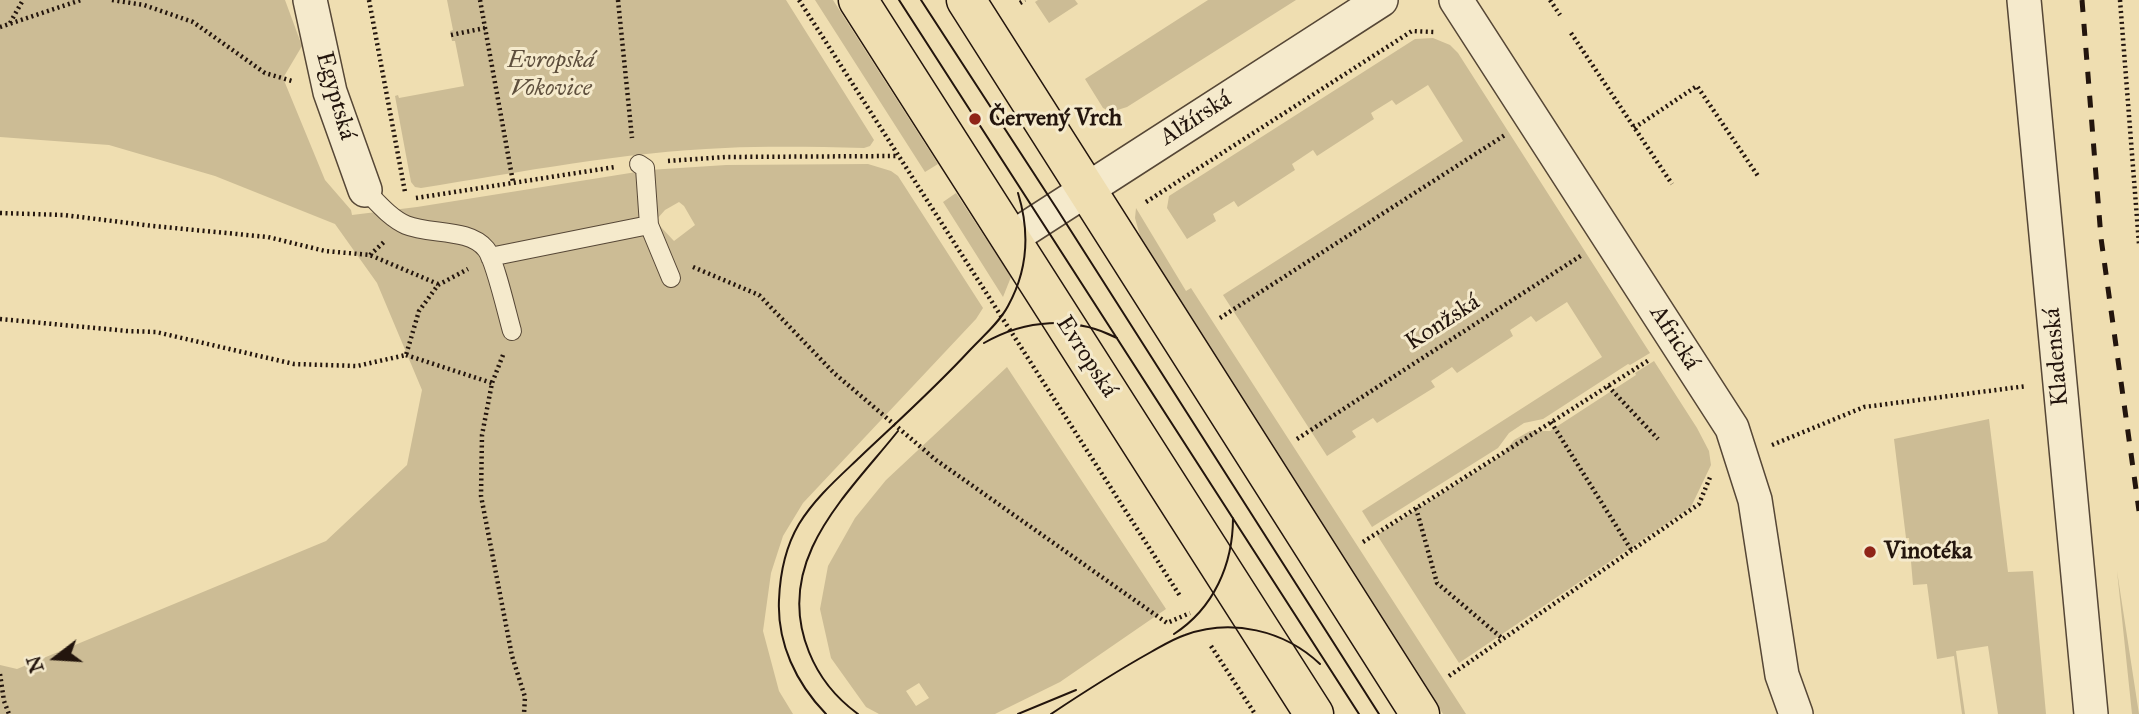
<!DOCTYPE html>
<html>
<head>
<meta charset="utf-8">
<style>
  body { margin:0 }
  #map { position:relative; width:2139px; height:714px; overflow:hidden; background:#efdeb1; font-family:"IM FELL Great Primer",serif }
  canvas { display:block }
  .north { position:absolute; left:21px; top:623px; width:70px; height:70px; -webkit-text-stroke:5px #f5eacc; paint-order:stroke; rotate:253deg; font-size:19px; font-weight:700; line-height:28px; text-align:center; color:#23150d }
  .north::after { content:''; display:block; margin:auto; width:24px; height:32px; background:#23150d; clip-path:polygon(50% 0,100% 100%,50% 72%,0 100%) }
</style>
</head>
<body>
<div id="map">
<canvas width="2139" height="714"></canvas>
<div class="north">N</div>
</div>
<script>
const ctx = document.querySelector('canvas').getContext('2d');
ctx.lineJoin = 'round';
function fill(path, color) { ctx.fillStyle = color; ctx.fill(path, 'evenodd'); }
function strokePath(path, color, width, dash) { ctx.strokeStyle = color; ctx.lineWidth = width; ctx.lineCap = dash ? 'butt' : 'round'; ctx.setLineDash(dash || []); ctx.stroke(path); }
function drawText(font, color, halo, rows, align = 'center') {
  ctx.font = font + ' "IM FELL Great Primer",serif'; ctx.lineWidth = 6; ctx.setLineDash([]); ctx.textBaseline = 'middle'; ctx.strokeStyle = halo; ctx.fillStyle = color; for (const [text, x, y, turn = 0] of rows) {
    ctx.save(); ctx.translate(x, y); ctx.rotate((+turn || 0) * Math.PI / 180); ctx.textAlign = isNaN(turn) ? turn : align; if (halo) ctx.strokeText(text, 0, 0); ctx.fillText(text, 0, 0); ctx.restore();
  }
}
fill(new Path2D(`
  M 0,0 L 285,0 L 302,46 L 283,78 L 325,180 L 351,210 L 352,215 L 417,207 L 649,170 L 726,165 L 868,164 L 891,171 L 898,176 L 983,308 L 976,319 L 803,503 L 783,536 L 771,573 L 763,631 L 779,691 L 793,714 L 0,714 L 0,665 L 17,669 L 326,541 L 407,465 L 422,390 L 377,283 L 335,224 L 215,176 L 109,145 L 0,137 ZM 679,202 L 684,206 L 695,225 L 674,241 L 659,225 L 657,219 L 665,210 Z
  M 447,0 L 786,0 L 874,140 L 870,146 L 864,148 C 818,147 771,146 725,148 C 623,152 522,172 421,188 L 415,187 L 411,182 L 395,96 L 398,95 L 399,98 L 464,86 L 455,41 L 452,41 L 450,31 L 453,30 Z
  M 815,0 L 833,0 L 938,164 L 925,172 Z
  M 1038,0 L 1075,0 L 1078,4 L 1049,23 L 1035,2 Z
  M 1208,0 L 1296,0 L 1127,107 L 1111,112 L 1103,108 L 1085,79 Z
  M 1433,38 L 1450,45 L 1458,53 L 1650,353 L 1630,365 L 1628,364 L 1543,419 L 1524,423 L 1509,433 L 1498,448 L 1372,527 L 1362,511 L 1602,357 L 1567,302 L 1536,322 L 1531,316 L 1510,330 L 1513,336 L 1457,373 L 1452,367 L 1431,381 L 1435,387 L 1377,423 L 1373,418 L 1352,431 L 1356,437 L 1327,456 L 1223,295 L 1463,141 L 1428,85 L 1396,105 L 1392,100 L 1371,113 L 1374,119 L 1317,156 L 1313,150 L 1292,164 L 1295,170 L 1238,207 L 1234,201 L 1213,214 L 1216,221 L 1187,239 L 1167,208 L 1169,196 L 1415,39 Z
  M 956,193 L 1011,277 L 1003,297 L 943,202 Z
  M 1136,208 L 1186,291 L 1191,288 L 1466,714 L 1443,714 L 1142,243 L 1135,218 Z
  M 1654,361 L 1697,428 L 1709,451 L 1711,465 L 1691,507 L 1459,663 L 1377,535 L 1502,455 L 1514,440 L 1530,431 L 1550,431 L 1636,375 L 1635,373 Z
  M 1007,367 L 1166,609 L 1060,682 L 995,714 L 879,714 L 866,707 L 831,658 L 820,609 L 828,566 L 855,518 L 886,480 ZM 919,683 L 929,698 L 916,706 L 906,691 Z
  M 1989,419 L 2008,572 L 2033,571 L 2046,714 L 1998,714 L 1988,646 L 1956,651 L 1965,714 L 1962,714 L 1954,656 L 1937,659 L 1927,584 L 1913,585 L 1909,538 L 1906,538 L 1894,439 Z
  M 2117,571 L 2139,714 L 2132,714 Z`), '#ccbc95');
const service = new Path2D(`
  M 639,164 L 645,168 L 649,225 L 671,278
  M 365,190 C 377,202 390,218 406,225 C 430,235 469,228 486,249 C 495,260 507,314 512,331
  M 490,257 L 649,225`);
const minor = new Path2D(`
  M 310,0 L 330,92 L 365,190
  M 1456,0 L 1732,428 L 1755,500 L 1782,675 L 1796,714
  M 2024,0 L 2091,714
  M 1010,239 L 1381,0`);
const primary = new Path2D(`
  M 858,0 L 1314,714
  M 966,0 L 1420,714`);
strokePath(service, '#564736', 20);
strokePath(minor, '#564736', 36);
strokePath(primary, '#23150d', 41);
strokePath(new Path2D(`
  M 112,0 L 144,5 L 193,22 L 265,73 L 292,81
  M 369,0 L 405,192
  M 480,0 L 513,182
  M 618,0 L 632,138
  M 799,0 L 1180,596
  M 1550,0 L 1560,15
  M 2120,0 L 2139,244
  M 1020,3 L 1025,0
  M 10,23 L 23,0
  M 0,27 L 81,0
  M 1571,33 L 1672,184
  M 451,35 L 485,28
  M 1634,128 L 1697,86 L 1758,176
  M 668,161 L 725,157 L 898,156
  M 416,198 L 615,167
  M 1146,202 L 1412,31 L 1434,32
  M 0,213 L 64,215 L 153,226 L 268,237 L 325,251 L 370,255 L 438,284
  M 370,255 L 385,241
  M 693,267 L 759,295 L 834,373 L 936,460 L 1167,623 L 1190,613
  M 1220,318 L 1505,135
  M 0,319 L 127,331 L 156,332 L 294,364 L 357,366 L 406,355 L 419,311 L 438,285 L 468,269
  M 406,355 L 492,383
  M 503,355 L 492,383 L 482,435 L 481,496 L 512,656 L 525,697 L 524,714
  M 1608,386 L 1658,439
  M 1551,422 L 1632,551
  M 1297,439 L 1582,255
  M 1772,445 L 1864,407 L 2027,386
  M 1416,508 L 1437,583 L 1503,639
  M 1363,542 L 1649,360
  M 1211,646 L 1255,714
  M 0,674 L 4,701 L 9,714
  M 1449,676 L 1699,504 L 1711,475`), '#23150d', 4.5, [2, 3.5]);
strokePath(service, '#f5eacc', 18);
strokePath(minor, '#f5eacc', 33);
strokePath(primary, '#efdeb1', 38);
strokePath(new Path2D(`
  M 899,0 L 1359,714
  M 921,0 L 1057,209 L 1379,714
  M 984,343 C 1026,319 1073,316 1117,338
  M 1174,634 C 1214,608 1233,564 1233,518
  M 826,714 C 796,683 777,643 779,600 C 780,574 786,546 799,524 C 815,498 838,478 860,457 C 897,422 935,388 970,350 C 983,336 999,323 1008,306 C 1028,270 1030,232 1018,193
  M 858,714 C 836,698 819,677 809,652 C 772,561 847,495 898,431
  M 1018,714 L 1076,690
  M 1051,714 C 1084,692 1117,671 1151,652 C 1162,646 1173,639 1185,635 C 1231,618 1284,630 1320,664`), '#23150d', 2);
strokePath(new Path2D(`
  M 2082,0 L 2101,238 L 2139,511`), '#23150d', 5, [12, 12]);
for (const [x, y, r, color] of [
  [975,119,7,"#8f2418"],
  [1870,552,7,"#8f2418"]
]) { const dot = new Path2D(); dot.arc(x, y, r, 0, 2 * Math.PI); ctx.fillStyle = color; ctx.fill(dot); strokePath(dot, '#f5eacc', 2.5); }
drawText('italic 24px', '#5e4f3d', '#f5eacc', [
  ["Evropská",551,61],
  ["Vokovice",551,89]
]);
drawText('24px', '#23150d', '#f5eacc', [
  ["Egyptská",335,96,74],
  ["Alžírská",1196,119,-33],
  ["Konžská",1443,323,-33],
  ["Africká",1674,338,57],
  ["Evropská",1086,357,57],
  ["Kladenská",2057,357,-95]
]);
drawText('bold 24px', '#23150d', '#f5eacc', [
  ["Červený Vrch",989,119],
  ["Vinotéka",1884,552]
], 'left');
</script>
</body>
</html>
